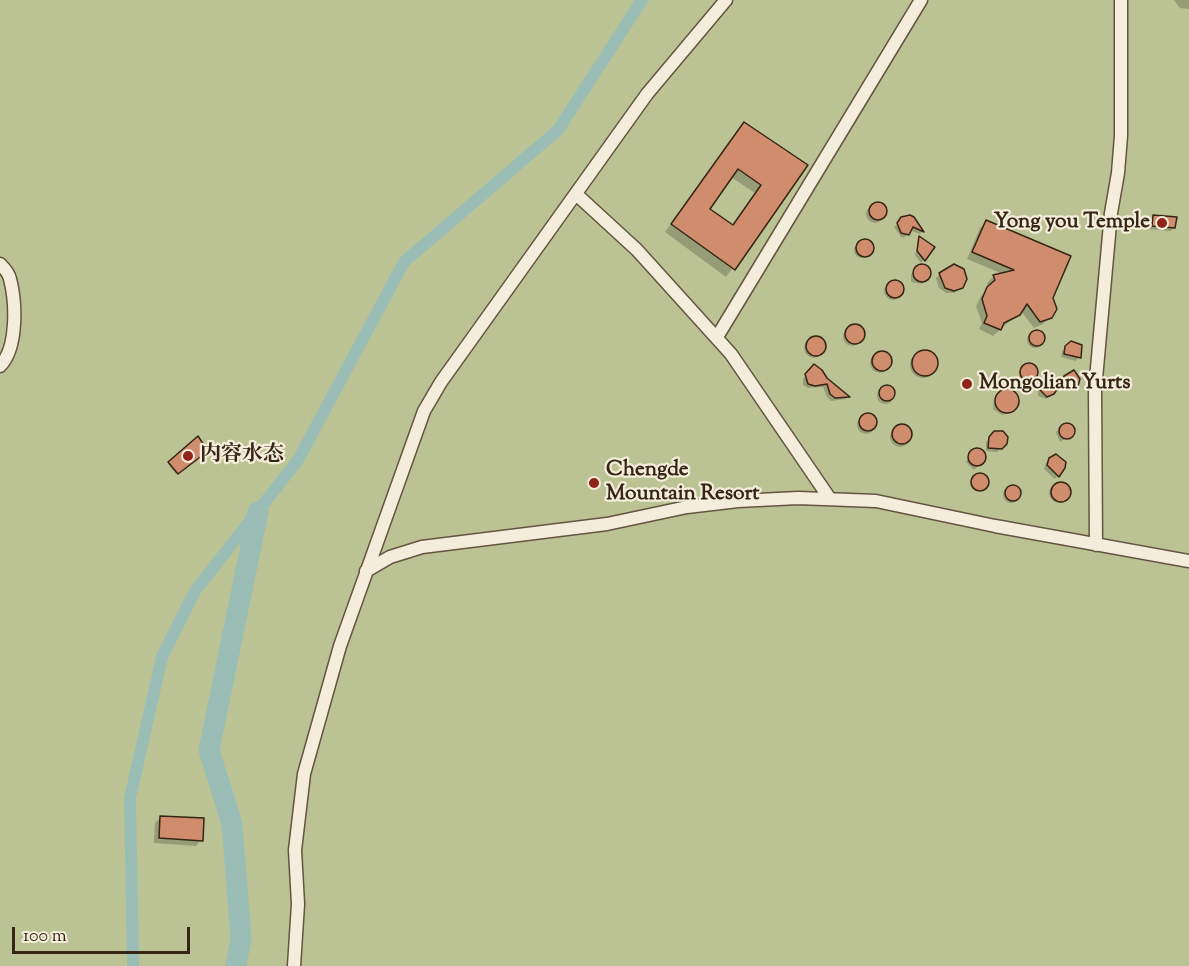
<!DOCTYPE html>
<html>
<head>
<meta charset="utf-8">
<style>
  body { margin:0 }
  #map { position:relative; width:1189px; height:966px; overflow:hidden; background:#efe3c8; font-family:"Sorts Mill Goudy",serif }
  canvas { display:block }
  .scale { position:absolute; left:12px; top:927px; width:178px; height:27px; box-sizing:border-box; border:3px solid #362514; border-top:0; padding-left:8px; font-size:18px; line-height:21px; white-space:nowrap; color:#362514; -webkit-text-stroke:4px #f5eddb; paint-order:stroke }
</style>
</head>
<body>
<div id="map">
<canvas width="1189" height="966"></canvas>
<div class="scale">100 m</div>
</div>
<script>
const ctx = document.querySelector('canvas').getContext('2d');
ctx.lineJoin = 'round';
function fill(path, color) { ctx.fillStyle = color; ctx.fill(path, 'evenodd'); }
function strokePath(path, color, width, dash) { ctx.strokeStyle = color; ctx.lineWidth = width; ctx.lineCap = dash ? 'butt' : 'round'; ctx.setLineDash(dash || []); ctx.stroke(path); }
function drawText(font, color, halo, rows, align = 'center') {
  ctx.font = font + ' "Sorts Mill Goudy","Noto Serif SC",serif'; ctx.lineWidth = 4.5; ctx.setLineDash([]); ctx.textBaseline = 'middle'; ctx.strokeStyle = halo; ctx.fillStyle = color; for (const [text, x, y, turn = 0] of rows) {
    ctx.save(); ctx.translate(x, y); ctx.rotate((+turn || 0) * Math.PI / 180); ctx.textAlign = isNaN(turn) ? turn : align; if (halo) ctx.strokeText(text, 0, 0); ctx.fillText(text, 0, 0); ctx.restore();
  }
}
fill(new Path2D(`
  M 0,0 L 1189,0 L 1189,966 L 0,966 Z`), '#bbc394');
fill(new Path2D(`
  M 1174,0 L 1189,0 L 1189,9 L 1180,8 Z
  M 744,124 L 806,166 L 726,277 L 665,232 ZM 731,177 L 755,193 L 732,226 L 708,210 Z
  M866 214a9 9 0 1 1 18 0a9 9 0 1 1-18 0Z
  M 1154,216 L 1174,228 L 1170,231 L 1149,229 Z
  M 910,217 L 922,232 L 919,234 L 910,230 L 904,238 L 901,237 L 894,227 Z
  M 986,222 L 1051,298 L 1050,317 L 1043,324 L 1034,328 L 1021,311 L 993,336 L 979,329 L 982,323 L 976,306 L 981,296 L 989,288 L 987,283 L 994,276 L 1003,274 L 967,259 L 980,228 Z
  M 920,238 L 933,248 L 921,263 L 915,255 Z
  M854 250a8 8 0 1 1 16 0a8 8 0 1 1-16 0Z
  M 924,264 L 931,274 L 922,284 L 911,282 L 911,274 Z
  M 940,274 L 965,283 L 954,293 L 946,293 L 939,288 L 936,278 Z
  M884 291a9 9 0 1 1 18 0a9 9 0 1 1-18 0Z
  M843 337a9 9 0 1 1 18 0a9 9 0 1 1-18 0Z
  M1027 340a8 8 0 1 1 16 0a8 8 0 1 1-16 0Z
  M804 348a10 10 0 1 1 20 0a10 10 0 1 1-20 0Z
  M 1071,343 L 1079,357 L 1076,361 L 1061,357 L 1062,351 Z
  M910 365a13 13 0 1 1 26 0a13 13 0 1 1-26 0Z
  M870 363a10 10 0 1 1 20 0a10 10 0 1 1-20 0Z
  M1019 374a8 8 0 1 1 16 0a8 8 0 1 1-16 0Z
  M 815,366 L 825,379 L 848,397 L 845,399 L 831,401 L 827,397 L 823,387 L 808,388 L 803,385 L 803,379 Z
  M 1065,377 L 1075,386 L 1067,391 L 1060,389 Z
  M 1041,382 L 1050,396 L 1046,399 L 1038,396 L 1038,386 Z
  M877 396a8 8 0 1 1 16 0a8 8 0 1 1-16 0Z
  M 1007,390 L 1013,392 L 1017,402 L 1009,413 L 1002,415 L 993,409 L 994,398 Z
  M857 425a9 9 0 1 1 18 0a9 9 0 1 1-18 0Z
  M 1065,424 L 1070,425 L 1073,433 L 1060,442 L 1056,432 Z
  M890 437a10 10 0 1 1 20 0a10 10 0 1 1-20 0Z
  M 991,436 L 1006,443 L 997,452 L 986,451 L 986,442 Z
  M 198,438 L 206,451 L 176,474 L 168,464 Z
  M 973,450 L 983,451 L 983,460 L 974,470 L 966,462 Z
  M 1056,456 L 1063,459 L 1065,465 L 1055,479 L 1044,469 L 1046,463 Z
  M970 483a8 8 0 1 1 16 0a8 8 0 1 1-16 0Z
  M1049 493a10 10 0 1 1 20 0a10 10 0 1 1-20 0Z
  M1003 495a8 8 0 1 1 16 0a8 8 0 1 1-16 0Z
  M 161,817 L 201,840 L 196,846 L 154,843 L 155,823 Z`), '#0003');
strokePath(new Path2D(`
  M 133,966 L 130,798 L 162,657 L 195,591 L 298,460 L 404,262 L 558,130 L 642,0`), '#9abeb6', 12);
strokePath(new Path2D(`
  M 236,966 L 241,938 L 232,824 L 209,750 L 258,512`), '#9abeb6', 21);
const building = new Path2D(`
  M 744,122 L 808,165 L 735,270 L 671,224 ZM 738,169 L 761,185 L 733,225 L 710,209 Z
  M869 211a9 9 0 1 1 18 0a9 9 0 1 1-18 0Z
  M 910,215 L 914,217 L 924,232 L 913,227 L 909,235 L 901,233 L 897,223 L 901,217 Z
  M 1153,215 L 1177,217 L 1175,228 L 1152,226 Z
  M 986,220 L 1071,256 L 1053,298 L 1057,309 L 1052,318 L 1040,322 L 1027,304 L 1020,315 L 1004,323 L 1001,330 L 984,323 L 987,316 L 982,299 L 987,287 L 995,280 L 993,275 L 1014,270 L 972,252 Z
  M 919,236 L 935,247 L 925,261 L 917,251 Z
  M856 248a9 9 0 1 1 18 0a9 9 0 1 1-18 0Z
  M913 273a9 9 0 1 1 18 0a9 9 0 1 1-18 0Z
  M 954,264 L 964,269 L 967,279 L 963,288 L 954,291 L 945,288 L 939,273 Z
  M886 289a9 9 0 1 1 18 0a9 9 0 1 1-18 0Z
  M845 334a10 10 0 1 1 20 0a10 10 0 1 1-20 0Z
  M1029 338a8 8 0 1 1 16 0a8 8 0 1 1-16 0Z
  M806 346a10 10 0 1 1 20 0a10 10 0 1 1-20 0Z
  M 1071,341 L 1082,345 L 1081,358 L 1064,354 L 1065,346 Z
  M912 363a13 13 0 1 1 26 0a13 13 0 1 1-26 0Z
  M872 361a10 10 0 1 1 20 0a10 10 0 1 1-20 0Z
  M1020 372a9 9 0 1 1 18 0a9 9 0 1 1-18 0Z
  M 814,364 L 822,370 L 827,378 L 850,397 L 835,398 L 830,394 L 827,384 L 815,386 L 808,384 L 805,374 Z
  M 1074,370 L 1080,379 L 1078,386 L 1072,388 L 1062,386 L 1064,376 Z
  M 1049,380 L 1060,385 L 1054,394 L 1047,397 L 1039,389 L 1041,381 Z
  M879 393a8 8 0 1 1 16 0a8 8 0 1 1-16 0Z
  M995 401a12 12 0 1 1 24 0a12 12 0 1 1-24 0Z
  M859 422a9 9 0 1 1 18 0a9 9 0 1 1-18 0Z
  M1059 431a8 8 0 1 1 16 0a8 8 0 1 1-16 0Z
  M892 434a10 10 0 1 1 20 0a10 10 0 1 1-20 0Z
  M 994,431 L 1003,431 L 1008,437 L 1007,444 L 1002,449 L 988,448 L 989,437 Z
  M 198,436 L 208,451 L 178,474 L 168,462 Z
  M968 457a9 9 0 1 1 18 0a9 9 0 1 1-18 0Z
  M 1056,454 L 1066,462 L 1065,468 L 1059,477 L 1047,465 L 1049,458 Z
  M971 482a9 9 0 1 1 18 0a9 9 0 1 1-18 0Z
  M1051 492a10 10 0 1 1 20 0a10 10 0 1 1-20 0Z
  M1005 493a8 8 0 1 1 16 0a8 8 0 1 1-16 0Z
  M 160,816 L 204,818 L 203,841 L 159,838 Z`);
fill(building, '#d08d6e');
strokePath(building, '#362514', 1.5);
const minor = new Path2D(`
  M 576,194 L 637,250 L 731,354 L 830,499
  M 0,264 C 4,268 9,273 10,279 C 16,302 18,348 0,366
  M 717,337 L 921,0
  M 1096,545 L 1095,390 L 1111,213 L 1118,173 L 1121,136 L 1121,0
  M 366,571 L 390,557 L 422,547 L 607,524 L 687,507 L 738,501 L 798,498 L 876,501 L 995,526 L 1189,561
  M 294,966 L 298,904 L 295,850 L 304,774 L 340,646 L 424,411 L 441,382 L 647,94 L 726,0`);
strokePath(minor, '#645441', 15);
strokePath(minor, '#f5eddb', 12);
for (const [x, y, r, color] of [
  [1162,223,6,"#8f2418"],
  [967,384,6,"#8f2418"],
  [188,456,6,"#8f2418"],
  [594,483,6,"#8f2418"]
]) { const dot = new Path2D(); dot.arc(x, y, r, 0, 2 * Math.PI); ctx.fillStyle = color; ctx.fill(dot); strokePath(dot, '#f5eddb', 2); }
drawText('bold 21px', '#362514', '#f5eddb', [
  ["Yong you Temple",1150,223,"right"],
  ["Mongolian Yurts",979,384],
  ["内容水态",200,456],
  ["Chengde",606,471],
  ["Mountain Resort",606,495]
], 'left');
</script>
</body>
</html>
